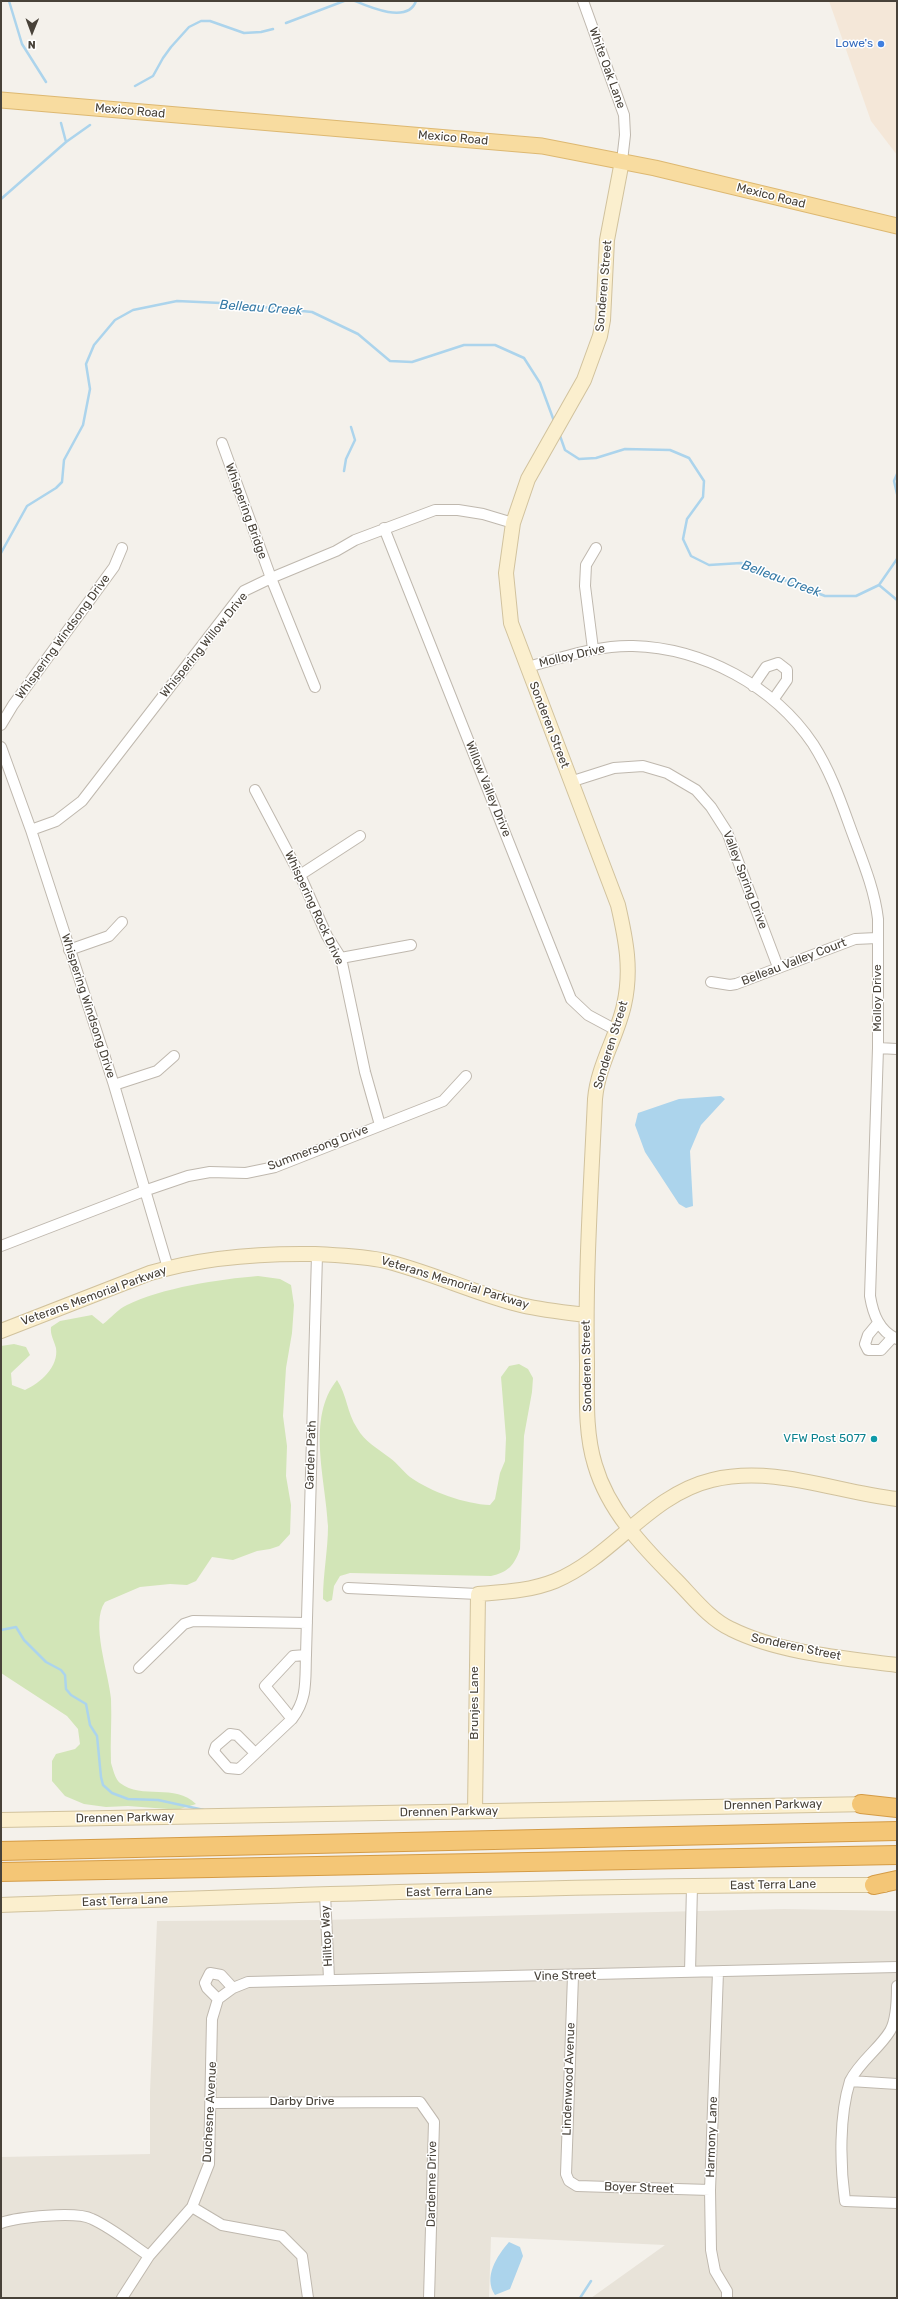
<!DOCTYPE html>
<html>
<head>
<meta charset="utf-8">
<style>
  body { margin:0 }
  #map { position:relative; width:898px; height:2299px; overflow:hidden; background:#f4f1eb; font-family:Rubik,sans-serif }
  canvas { display:block }
  .frame { position:absolute; inset:0; border:2px solid #484239; pointer-events:none }
  .north { position:absolute; left:12px; top:12px; width:40px; height:40px; -webkit-text-stroke:3px #fff; paint-order:stroke; rotate:181deg; font-size:11px; font-weight:700; line-height:16px; text-align:center; color:#484239 }
  .north::after { content:''; display:block; margin:auto; width:14px; height:18px; background:#484239; clip-path:polygon(50% 0,100% 100%,50% 72%,0 100%) }
</style>
</head>
<body>
<div id="map">
<canvas width="898" height="2299"></canvas>
<div class="frame"></div>
<div class="north">N</div>
</div>
<script>
const ctx = document.querySelector('canvas').getContext('2d');
ctx.lineJoin = 'round';
function fill(path, color) { ctx.fillStyle = color; ctx.fill(path, 'evenodd'); }
function strokePath(path, color, width, dash) { ctx.strokeStyle = color; ctx.lineWidth = width; ctx.lineCap = dash ? 'butt' : 'round'; ctx.setLineDash(dash || []); ctx.stroke(path); }
function drawText(font, color, halo, rows, align = 'center') {
  ctx.font = font + ' Rubik,sans-serif'; ctx.lineWidth = 3; ctx.setLineDash([]); ctx.textBaseline = 'middle'; ctx.strokeStyle = halo; ctx.fillStyle = color; for (const [text, x, y, turn = 0] of rows) {
    ctx.save(); ctx.translate(x, y); ctx.rotate((+turn || 0) * Math.PI / 180); ctx.textAlign = isNaN(turn) ? turn : align; if (halo) ctx.strokeText(text, 0, 0); ctx.fillText(text, 0, 0); ctx.restore();
  }
}
fill(new Path2D(`
  M 784,1909 L 897,1911 L 897,2298 L 591,2298 L 665,2245 L 491,2237 L 489,2298 L 1,2298 L 1,2157 L 150,2154 L 150,2092 L 157,1921 L 321,1920 Z`), '#e8e3d9');
fill(new Path2D(`
  M 829,1 L 897,1 L 897,155 L 871,121 Z`), '#f4e7d8');
fill(new Path2D(`
  M 258,1276 L 280,1279 L 291,1285 L 294,1305 L 292,1333 L 286,1368 L 283,1416 L 287,1446 L 286,1476 L 291,1505 L 290,1534 L 279,1546 L 270,1549 L 257,1551 L 233,1560 L 212,1557 L 196,1581 L 187,1585 L 170,1584 L 140,1587 L 105,1602 C 90,1623 109,1673 111,1699 C 112,1720 110,1742 111,1763 C 113,1769 115,1779 120,1783 C 142,1800 175,1783 196,1804 L 180,1809 L 168,1809 L 128,1806 L 106,1807 L 84,1804 L 65,1796 L 52,1781 L 52,1761 L 56,1754 L 75,1749 L 80,1744 L 78,1729 L 67,1716 L 1,1673 L 1,1346 L 14,1344 L 26,1347 L 30,1355 L 11,1373 L 12,1385 L 25,1390 C 40,1383 59,1367 56,1348 C 54,1340 50,1335 51,1327 L 60,1321 L 92,1315 L 103,1324 C 111,1318 118,1309 127,1305 C 161,1288 220,1279 258,1276 Z
  M 519,1364 L 528,1369 L 533,1378 L 532,1392 L 524,1436 L 520,1549 C 514,1566 508,1572 491,1576 L 350,1573 L 340,1576 L 334,1586 L 332,1600 L 327,1602 L 323,1599 C 323,1574 328,1550 328,1526 C 326,1480 306,1418 337,1380 C 347,1395 347,1413 357,1428 C 365,1442 377,1448 390,1458 C 397,1463 403,1471 410,1477 C 431,1492 465,1504 490,1505 L 495,1499 L 500,1473 L 505,1461 L 506,1438 L 501,1377 L 509,1366 Z`), '#d2e5b7');
fill(new Path2D(`
  M 721,1096 L 725,1099 L 701,1125 L 690,1151 L 693,1206 L 686,1208 L 679,1204 L 645,1152 L 635,1125 L 638,1113 L 679,1099 Z
  M 509,2242 L 520,2247 L 523,2256 L 510,2289 L 495,2295 C 483,2277 497,2256 509,2242 Z`), '#acd4ec');
strokePath(new Path2D(`
  M 9,1 L 22,44 L 46,82
  M 355,1 C 369,7 408,24 416,1
  M 286,23 L 344,1
  M 135,86 L 153,76 L 163,58 L 171,47 L 189,27 L 201,21 L 210,21 L 244,33 L 261,32 L 273,29
  M 61,123 L 66,142
  M 1,199 L 66,142 L 90,125
  M 559,433 L 565,450 L 579,459 L 596,458 L 625,449 L 670,450 L 689,458 L 704,481 L 703,497 L 687,519 L 683,539 L 691,556 L 709,565 L 741,563 L 825,596 L 856,596 L 879,585 L 897,559
  M 344,471 L 346,459 L 355,440 L 351,427
  M 897,474 L 894,481 L 897,494
  M 1,553 L 27,506 L 56,488 L 62,482 L 64,460 L 83,425 L 90,389 L 86,364 L 94,345 L 115,320 L 133,310 L 177,301 L 221,303 L 312,312 L 358,334 L 390,361 L 412,362 L 464,345 L 495,345 L 524,358 L 540,383 L 554,421
  M 879,585 L 897,600
  M 1,1630 L 16,1627 L 24,1640 L 46,1662 L 61,1670 L 65,1675 L 66,1689 L 71,1695 L 86,1704 L 90,1725 L 97,1736 L 101,1777 L 103,1785 L 112,1793 L 128,1799 L 158,1800 L 204,1810
  M 580,2298 L 591,2281`), '#acd4ec', 2.5);
const street = new Path2D(`
  M 583,1 L 624,115 L 625,135 L 622,161
  M 222,443 L 271,578 L 315,687
  M 384,528 L 571,999 L 588,1015 L 616,1030
  M 593,649 L 585,586 L 586,565 L 596,548
  M 527,667 C 562,658 597,645 633,646 C 703,648 774,686 813,744 C 829,769 839,796 849,824 C 860,855 874,886 878,919 L 878,1048 L 870,1296 C 873,1314 879,1331 897,1339
  M 753,686 L 766,667 L 778,663 L 787,670 L 787,680 L 773,700
  M 1,725 L 13,705 L 114,567 L 122,548
  M 1,747 L 31,830 L 114,1085 L 168,1268
  M 570,782 L 614,768 L 643,766 L 667,773 L 696,790 L 711,807 L 727,832 L 778,967
  M 255,790 L 300,875 L 327,936 L 341,958 L 365,1072 L 380,1125
  M 31,830 L 56,821 L 82,801 L 244,591 L 271,578 L 336,551 L 355,540 L 435,510 L 458,510 L 483,514 L 513,523
  M 300,875 L 360,836
  M 69,950 L 109,936 L 122,922
  M 341,958 L 411,945
  M 711,982 L 730,985 L 736,984 L 855,939 L 877,938
  M 878,1048 L 897,1049
  M 114,1085 L 157,1071 L 174,1056
  M 1,1246 L 144,1191 L 188,1176 L 210,1172 L 246,1173 L 275,1167 L 443,1101 L 466,1076
  M 878,1323 L 868,1335 L 865,1344 L 868,1350 L 881,1350 L 893,1337
  M 348,1588 L 478,1594
  M 306,1655 L 293,1656 L 265,1686 L 292,1719 C 308,1698 305,1680 306,1655 L 317,1255
  M 139,1668 L 184,1624 L 193,1621 L 307,1623
  M 255,1753 L 237,1735 L 230,1734 L 216,1746 L 214,1752 L 228,1768 L 239,1769 L 292,1719
  M 325,1894 L 329,1979
  M 690,1972 L 692,1886
  M 718,1972 L 710,2190 L 711,2250 L 715,2271 L 727,2291 L 727,2298
  M 573,1976 L 566,2174 L 569,2181 L 577,2186 L 710,2190
  M 218,1999 L 207,1988 L 205,1983 L 210,1973 L 221,1975 L 233,1988
  M 850,2081 C 860,2061 879,2049 890,2031 C 897,2019 897,1999 897,1986
  M 897,2084 L 850,2081 C 839,2116 840,2165 845,2201 L 897,2203
  M 212,2103 L 420,2102 L 434,2122 L 429,2298
  M 192,2207 L 222,2225 L 282,2236 L 302,2256 L 308,2298
  M 1,2223 C 18,2217 76,2211 92,2219 C 112,2228 131,2244 149,2256
  M 122,2298 L 149,2256 L 192,2207 L 209,2164 L 212,2019 L 218,1999 L 233,1988 L 248,1982 L 897,1967`);
const secondary = new Path2D(`
  M 622,161 L 607,240 L 603,320 L 600,336 L 584,380 L 528,479 L 513,523 L 506,573 L 511,623 L 618,905 C 626,940 632,970 624,1005 C 617,1037 598,1065 595,1099 C 591,1187 585,1275 587,1364 C 587,1397 585,1433 595,1465 C 608,1510 642,1546 675,1579 C 692,1596 709,1619 731,1629 C 779,1653 844,1658 897,1665
  M 1,1331 L 150,1273 C 204,1257 258,1253 315,1254 C 337,1255 359,1256 381,1260 C 428,1271 471,1292 517,1304 C 539,1310 563,1312 586,1315
  M 475,1811 L 478,1594 C 504,1592 530,1591 555,1581 C 613,1557 649,1495 712,1480 C 774,1465 835,1492 897,1499
  M 1,1820 L 871,1804
  M 1,1905 C 295,1895 590,1884 884,1885`);
const primary = new Path2D(`
  M 1,100 L 542,146 L 655,168 L 897,226`);
const highway = new Path2D(`
  M 861,1804 L 897,1808
  M 1,1851 L 897,1831
  M 1,1872 L 897,1855
  M 874,1885 L 897,1880`);
strokePath(street, '#bfb8ae', 12);
strokePath(secondary, '#d1c29d', 16);
strokePath(primary, '#ddb871', 17);
strokePath(highway, '#d49b45', 20);
strokePath(street, '#fff', 10);
strokePath(secondary, '#fbefce', 14);
strokePath(primary, '#f8dca0', 15);
strokePath(highway, '#f4c676', 18);
for (const [x, y, r, color] of [
  [881,44,4,"#3f7fe0"],
  [874,1439,4,"#0f9aa8"]
]) { const dot = new Path2D(); dot.arc(x, y, r, 0, 2 * Math.PI); ctx.fillStyle = color; ctx.fill(dot); strokePath(dot, '#fff', 1.5); }
drawText('12px', '#366cbe', '#fff', [
  ["Lowe's",873,44]
], 'right');
drawText('12px', '#484239', '#fff', [
  ["White Oak Lane",607,68,70],
  ["Mexico Road",130,111,5],
  ["Mexico Road",453,138,5],
  ["Mexico Road",771,196,14],
  ["Sonderen Street",604,286,-85],
  ["Whispering Bridge",246,511,70],
  ["Whispering Windsong Drive",63,637,-54],
  ["Whispering Willow Drive",204,645,-51],
  ["Molloy Drive",572,656,-13],
  ["Sonderen Street",549,725,69],
  ["Willow Valley Drive",488,789,68],
  ["Valley Spring Drive",745,880,69],
  ["Whispering Rock Drive",314,908,65],
  ["Belleau Valley Court",794,962,-21],
  ["Molloy Drive",878,998,-90],
  ["Whispering Windsong Drive",88,1006,72],
  ["Sonderen Street",611,1045,-73],
  ["Summersong Drive",318,1148,-21],
  ["Veterans Memorial Parkway",455,1283,17],
  ["Veterans Memorial Parkway",94,1296,-20],
  ["Sonderen Street",587,1366,-91],
  ["Garden Path",311,1455,-88],
  ["Sonderen Street",796,1647,12],
  ["Brunjes Lane",475,1703,-90],
  ["Drennen Parkway",773,1805,-1],
  ["Drennen Parkway",449,1812,-1],
  ["Drennen Parkway",125,1818,-1],
  ["East Terra Lane",773,1885,-1],
  ["East Terra Lane",449,1892,-1],
  ["East Terra Lane",125,1901,-2],
  ["Hilltop Way",327,1936,-93],
  ["Vine Street",565,1976,-1],
  ["Lindenwood Avenue",569,2079,-88],
  ["Darby Drive",302,2102],
  ["Duchesne Avenue",210,2112,-87],
  ["Harmony Lane",712,2137,-88],
  ["Dardenne Drive",432,2184,-89],
  ["Boyer Street",639,2188,2]
]);
drawText('12px', '#0d838f', '#fff', [
  ["VFW Post 5077",866,1439]
], 'right');
drawText('italic 13px', '#367aa6', '#fff', [
  ["Belleau Creek",261,308,4],
  ["Belleau Creek",781,579,20]
]);
</script>
</body>
</html>
